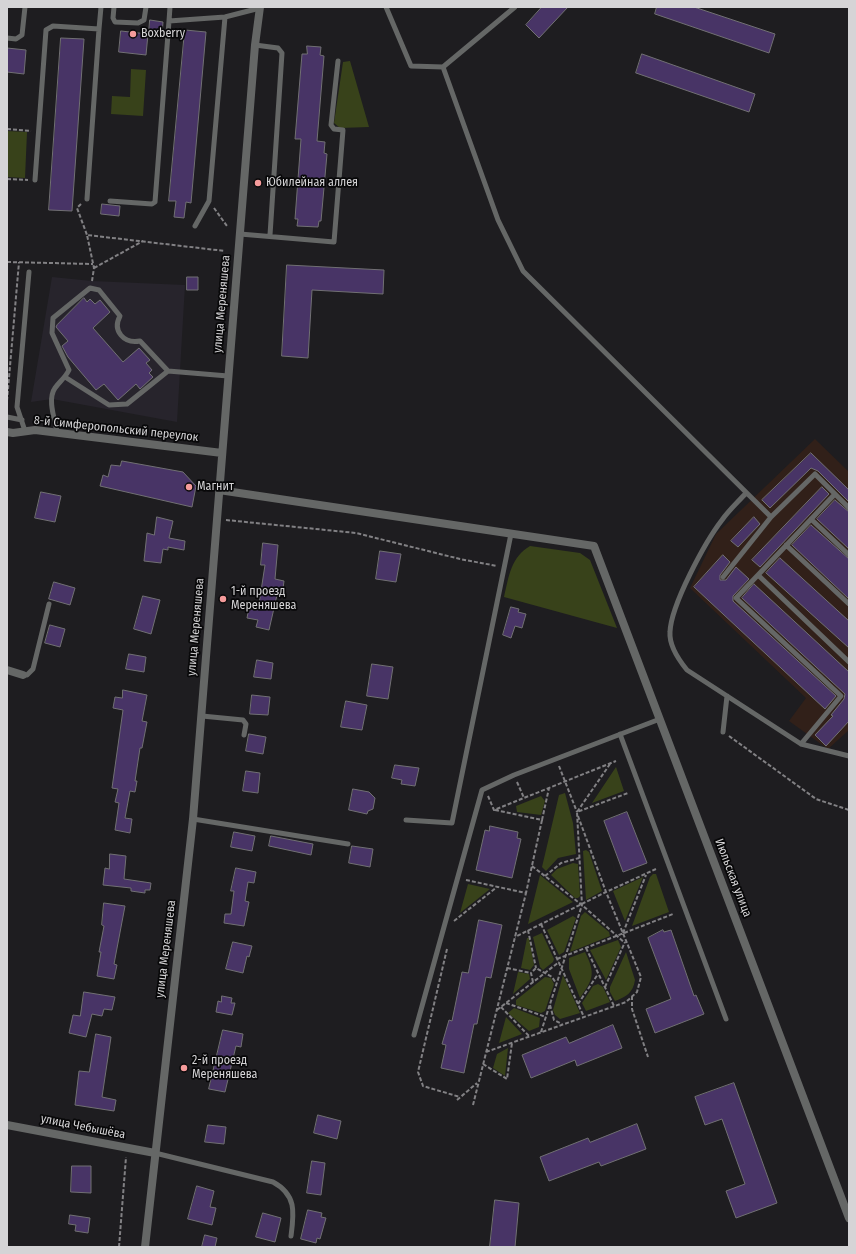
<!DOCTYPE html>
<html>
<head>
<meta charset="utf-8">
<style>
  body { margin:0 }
  #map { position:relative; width:856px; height:1254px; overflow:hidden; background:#1e1d20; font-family:"Fira Sans Condensed",sans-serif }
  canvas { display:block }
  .frame { position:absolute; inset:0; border:8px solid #d5d4d6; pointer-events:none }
</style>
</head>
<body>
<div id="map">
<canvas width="856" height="1254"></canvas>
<div class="frame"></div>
</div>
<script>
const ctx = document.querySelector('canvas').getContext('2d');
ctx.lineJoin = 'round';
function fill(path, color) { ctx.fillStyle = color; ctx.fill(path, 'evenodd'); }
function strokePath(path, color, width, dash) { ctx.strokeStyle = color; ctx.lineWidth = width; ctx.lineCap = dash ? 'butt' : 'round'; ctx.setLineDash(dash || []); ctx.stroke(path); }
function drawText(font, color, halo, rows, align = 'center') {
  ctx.font = font + ' "Fira Sans Condensed",sans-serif'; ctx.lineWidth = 3.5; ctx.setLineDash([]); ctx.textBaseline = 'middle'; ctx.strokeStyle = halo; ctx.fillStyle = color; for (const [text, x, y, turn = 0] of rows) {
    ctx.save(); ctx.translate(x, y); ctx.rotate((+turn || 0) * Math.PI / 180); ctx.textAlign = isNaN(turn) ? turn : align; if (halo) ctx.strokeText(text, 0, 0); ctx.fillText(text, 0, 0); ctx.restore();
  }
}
fill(new Path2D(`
  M 815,439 L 849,472 L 849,730 L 828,749 L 789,721 L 806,698 L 690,588 L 716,534 Z`), '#312019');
fill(new Path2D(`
  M 52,277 L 92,281 L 185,285 L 177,422 L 52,399 L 31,402 Z`), '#27242c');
fill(new Path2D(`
  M 350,61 L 369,127 L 340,128 L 334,123 L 343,62 Z
  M 131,69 L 146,70 L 143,116 L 111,114 L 112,96 L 130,97 Z
  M 7,131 L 27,132 L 25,178 L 7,177 Z
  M 530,546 L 580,553 L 590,560 L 617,628 L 504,597 C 509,576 511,557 530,546 Z
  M 616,767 L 624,791 L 592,803 Z
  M 565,793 L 573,823 L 576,854 L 558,858 L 546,871 L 542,867 L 559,795 Z
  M 541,796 L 545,801 L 541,815 L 517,812 L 516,806 Z
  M 586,850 L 589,852 L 602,891 L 586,900 L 583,851 Z
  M 573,863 L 578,864 L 580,896 L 578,898 L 575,898 L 551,875 L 557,869 Z
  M 653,874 L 656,874 L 669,912 L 632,926 L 650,877 Z
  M 540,875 L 573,902 L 528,924 Z
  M 643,877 L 625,921 L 613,891 Z
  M 468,884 L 490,889 L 460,913 Z
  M 585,912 L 609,932 L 610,936 L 570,952 L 581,916 Z
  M 573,916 L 576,918 L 564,952 L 559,955 L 547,930 Z
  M 542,933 L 554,959 L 553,962 L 543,970 L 540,967 L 533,937 Z
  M 527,938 L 529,938 L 534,965 L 530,970 L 521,968 Z
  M 618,940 L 621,947 L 606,980 L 590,950 Z
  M 585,952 C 596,974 593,979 580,998 L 569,969 L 569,958 Z
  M 626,952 L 635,980 C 633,993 626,997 615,1001 L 610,992 L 610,987 Z
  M 518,972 L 529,974 L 530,979 L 513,994 Z
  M 563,975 L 580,1013 L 560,1019 L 555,1015 L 553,1010 Z
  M 545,977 L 551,978 L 554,984 L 545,1011 L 541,1013 L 516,1005 L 516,1000 Z
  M 598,984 L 603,987 L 610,1002 L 586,1011 L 582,1003 L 593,986 Z
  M 514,1008 L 540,1018 L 539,1027 L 529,1031 L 508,1013 Z
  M 506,1017 L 522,1034 L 499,1043 Z
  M 508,1048 L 505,1076 L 493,1068 L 497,1054 Z`), '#38421a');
const building = new Path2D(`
  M 542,7 L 568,7 L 539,38 L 526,25 Z
  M 657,7 L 694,7 L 775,34 L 769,53 L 655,14 Z
  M 150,20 L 163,22 L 162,35 L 149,33 Z
  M 185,30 L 206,32 L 191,203 L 186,202 L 184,218 L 174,217 L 176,201 L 169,201 Z
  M 121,31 L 148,34 L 146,55 L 119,52 Z
  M 61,38 L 84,39 L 72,211 L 49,210 Z
  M 307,46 L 321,47 L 320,55 L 324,56 L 317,141 L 325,142 L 324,153 L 327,154 L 321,221 L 319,221 L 318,227 L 297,226 L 298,219 L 295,219 L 301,139 L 295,139 L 302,54 L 307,54 Z
  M 7,48 L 26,50 L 24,74 L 7,72 Z
  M 642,54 L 755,94 L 749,112 L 636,73 Z
  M 102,204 L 120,206 L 119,216 L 101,214 Z
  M 287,265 L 384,270 L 383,294 L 312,290 L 308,358 L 282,356 Z
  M 187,277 L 198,277 L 198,290 L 187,290 Z
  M 84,298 L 87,302 L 90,299 L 95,304 L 100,300 L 110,312 L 93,328 L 123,362 L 139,348 L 150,360 L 146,363 L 152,370 L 149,373 L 153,377 L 140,389 L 136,384 L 118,400 L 104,384 L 96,390 L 68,357 L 62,346 L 68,341 L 56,327 L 57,325 Z
  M 811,453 L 849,490 L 849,502 L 818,471 L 811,468 L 770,508 L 762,500 Z
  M 122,461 L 183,472 L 196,486 L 192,507 L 100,486 L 103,475 L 108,477 L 111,465 L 120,466 Z
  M 822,487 L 829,494 L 760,567 L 752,560 Z
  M 41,492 L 61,496 L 55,522 L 35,518 Z
  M 835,500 L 849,512 L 849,549 L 817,519 Z
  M 157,517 L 173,521 L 169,538 L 185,541 L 184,550 L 168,547 L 168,550 L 163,549 L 161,563 L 144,561 L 147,533 L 154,535 Z
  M 754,517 L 760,524 L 738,547 L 731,541 Z
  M 811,525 L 849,559 L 849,599 L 792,545 Z
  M 263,543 L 278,545 L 275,579 L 284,581 L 282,596 L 277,595 L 269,630 L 256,627 L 258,620 L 247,618 L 250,602 L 259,604 L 265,565 L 261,565 Z
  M 380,551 L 401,554 L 396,582 L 376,579 Z
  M 723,555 L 730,562 L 720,575 L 720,580 L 726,580 L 736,567 L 749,579 L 733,596 L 733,601 L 836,696 L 825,709 L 694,587 Z
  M 780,558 L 849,621 L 849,648 L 766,573 Z
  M 54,582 L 75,588 L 70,605 L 49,599 Z
  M 754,584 L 849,672 L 849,721 L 826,746 L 815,735 L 833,716 L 831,715 L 844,699 L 845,694 L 742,598 Z
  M 143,596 L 160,600 L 151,634 L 134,629 Z
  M 511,607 L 519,609 L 518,612 L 526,614 L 522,628 L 515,626 L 511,638 L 503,635 Z
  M 50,625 L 65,629 L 60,647 L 45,643 Z
  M 129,654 L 146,657 L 144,672 L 126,669 Z
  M 257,660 L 273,663 L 271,679 L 254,677 Z
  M 372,664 L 393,667 L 388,699 L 367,696 Z
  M 123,690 L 147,695 L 142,721 L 147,722 L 142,748 L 140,748 L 135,781 L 137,781 L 135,792 L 130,791 L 125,818 L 132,819 L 130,833 L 115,830 L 119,803 L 115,802 L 118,789 L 112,788 L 123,710 L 113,708 L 115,697 L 122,698 Z
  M 252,695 L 270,697 L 268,715 L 250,714 Z
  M 346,701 L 367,705 L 362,730 L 341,727 Z
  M 249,734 L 266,737 L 263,754 L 246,751 Z
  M 395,765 L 419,768 L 415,786 L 401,784 L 402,780 L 392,778 Z
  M 246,771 L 260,773 L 258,793 L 243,791 Z
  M 353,789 L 369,792 L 375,798 L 373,809 L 368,811 L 367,814 L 349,810 Z
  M 627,812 L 647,863 L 623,872 L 604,821 Z
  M 490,826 L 518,832 L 517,838 L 521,839 L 512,878 L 476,870 L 485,830 L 489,831 Z
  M 234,832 L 255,836 L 252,851 L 231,847 Z
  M 271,836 L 313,844 L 311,855 L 269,846 Z
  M 352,846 L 373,849 L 370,867 L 349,863 Z
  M 110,854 L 126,856 L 124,879 L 151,883 L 150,890 L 145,890 L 145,893 L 131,891 L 131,888 L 103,885 L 105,868 L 109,869 Z
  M 236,868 L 256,872 L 254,883 L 248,882 L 245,901 L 249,902 L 244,926 L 224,923 L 225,914 L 231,914 L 234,891 L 231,891 Z
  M 104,903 L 125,906 L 114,964 L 117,965 L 114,979 L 97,976 L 101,952 L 99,952 L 104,926 L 102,925 Z
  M 479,920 L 502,925 L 491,978 L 486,977 L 477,1024 L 474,1024 L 464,1073 L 441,1068 L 446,1045 L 442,1044 L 449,1020 L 452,1021 L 462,972 L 468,973 Z
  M 663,930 L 664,932 L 671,930 L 694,996 L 696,995 L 704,1014 L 655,1033 L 646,1009 L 671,999 L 648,938 Z
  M 233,942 L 252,946 L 249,957 L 247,956 L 243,973 L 226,969 Z
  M 84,992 L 115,997 L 112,1010 L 104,1009 L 102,1016 L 92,1014 L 86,1037 L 69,1033 L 73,1015 L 80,1016 Z
  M 222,996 L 232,998 L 231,1003 L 235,1003 L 232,1015 L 216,1012 L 218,1001 L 221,1002 Z
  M 613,1025 L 622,1048 L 577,1066 L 575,1060 L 531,1078 L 522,1055 L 566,1037 L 569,1043 Z
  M 223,1030 L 243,1034 L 241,1047 L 236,1046 L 225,1092 L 209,1089 Z
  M 96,1034 L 111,1037 L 102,1097 L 116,1100 L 114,1111 L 75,1105 L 79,1071 L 89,1072 Z
  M 734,1083 L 777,1203 L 736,1218 L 726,1191 L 745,1184 L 722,1119 L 705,1125 L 695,1097 Z
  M 318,1115 L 341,1121 L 337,1139 L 314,1133 Z
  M 637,1124 L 646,1149 L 601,1166 L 599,1162 L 549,1181 L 540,1157 L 588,1138 L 590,1142 Z
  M 208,1125 L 226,1127 L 224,1144 L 205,1142 Z
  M 312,1161 L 325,1163 L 321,1195 L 307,1193 Z
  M 72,1166 L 91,1166 L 91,1193 L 71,1192 Z
  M 197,1186 L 214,1191 L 210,1207 L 216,1208 L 212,1225 L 188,1219 Z
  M 495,1200 L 519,1203 L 515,1247 L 490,1247 Z
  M 308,1210 L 322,1213 L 321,1217 L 326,1218 L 320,1239 L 317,1238 L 316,1243 L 301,1239 Z
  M 263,1213 L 281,1218 L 275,1242 L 256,1237 Z
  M 70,1215 L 90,1218 L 88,1233 L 75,1231 L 76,1225 L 69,1224 Z
  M 205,1235 L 217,1238 L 215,1247 L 202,1247 Z`);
fill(building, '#483466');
strokePath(building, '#717073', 1);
strokePath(new Path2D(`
  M 7,129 L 31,131
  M 7,179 L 28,180
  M 81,204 L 77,208 L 87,235
  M 214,208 L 227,226
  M 7,262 L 93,264
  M 94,268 L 143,241
  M 92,281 L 94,268 L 87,235 L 225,251
  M 7,401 L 19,262
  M 226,520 L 356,533 L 460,559 L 497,566
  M 729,736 L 816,799 L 849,810
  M 610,764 L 577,812 L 628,793
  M 559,766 L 577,812
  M 517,782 L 524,798
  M 488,796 L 494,810 L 616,761
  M 495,810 L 542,820 L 549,788
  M 578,816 L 606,892 L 656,869
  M 532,866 L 582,905 L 625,943
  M 545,876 L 561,863 L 579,858
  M 466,880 L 526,893 L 542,820
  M 454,921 L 497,887
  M 541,924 L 584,1017
  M 528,930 L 536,968
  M 623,933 L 646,875
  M 586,948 L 614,1006
  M 447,949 L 418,1072 L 423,1086 L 460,1097
  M 557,959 L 673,914
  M 507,968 L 531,973
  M 533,982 L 531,973 L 536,968 L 552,977 L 556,983
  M 605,987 L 625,942
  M 632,996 L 632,1009 L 648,1057
  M 506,1003 L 546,1017
  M 578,1004 L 598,974
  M 550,1005 L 554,1020 L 562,1024
  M 501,1007 L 529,1036
  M 497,1010 L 559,962
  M 541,1032 L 582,905 L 577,812
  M 486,1052 L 626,1002 L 637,992 L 641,977 L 606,892 L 515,937
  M 483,1064 L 507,1079 L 512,1043
  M 457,1100 L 477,1083
  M 473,1105 L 526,893
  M 119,1247 L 126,1157`), '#828184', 2, [4, 2]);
strokePath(new Path2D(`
  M 114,7 L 113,18 L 115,22 L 138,23 L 144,20 L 146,7
  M 386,7 L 411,66 L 443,67 L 498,220 L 523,271 L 771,517 L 815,474 L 849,508
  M 169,21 L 170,7
  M 99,29 L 101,7
  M 7,38 L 16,39 L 22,35 L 25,7
  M 255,45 L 278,48 L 282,53 L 270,235
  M 443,67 L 515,7
  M 35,180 L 46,30 L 53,26 L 99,29 L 87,199
  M 110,201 L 152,204 L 155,202 L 169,21 L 225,17 L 260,8
  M 195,226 L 209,201 L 225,17
  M 240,234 L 334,242 L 343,130 L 334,129 L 331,125 L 338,61
  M 65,377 L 109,405 L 127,404 L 168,371
  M 7,417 L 22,420
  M 25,431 L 17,407 L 29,272
  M 57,432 C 55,420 47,399 55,388 C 60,381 65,378 69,370 L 52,333 L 53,318 L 90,288 L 99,290 L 120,316 C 112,331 124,344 140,341 L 168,371 L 228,376
  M 746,493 C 738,502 729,510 722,520 C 705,542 671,605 670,632 C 669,646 678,659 687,670 L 801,744 L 849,756
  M 835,494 L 758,575 L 849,662
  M 811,519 L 849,555
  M 786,545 L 849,604
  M 758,575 L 736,598 L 841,696 L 801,744
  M 723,577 L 771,517
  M 23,675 L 27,675 L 33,669 L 49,604
  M 202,716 L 243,720 L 246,724 L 244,735
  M 723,732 L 727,696
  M 620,734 L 726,1019
  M 193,819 L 348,844
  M 406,820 L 452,823 L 511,534
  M 414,1035 L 482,790 L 514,775 L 660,719
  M 155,1153 L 273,1182 C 297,1195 294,1213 291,1236`), '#656766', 5);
strokePath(new Path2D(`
  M 7,432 L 13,433 L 35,430 L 222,453
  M 219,490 L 594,546 L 849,1218
  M 7,670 L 23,675
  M 7,1125 L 155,1153
  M 145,1247 L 193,819 L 255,45 L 260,7`), '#656766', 8);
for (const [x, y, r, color] of [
  [133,34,4,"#f59b9b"],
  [258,183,4,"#f59b9b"],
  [189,487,4,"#f59b9b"],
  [223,599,4,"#f59b9b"],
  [184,1068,4,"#f59b9b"]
]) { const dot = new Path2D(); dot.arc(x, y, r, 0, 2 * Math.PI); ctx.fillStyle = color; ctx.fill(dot); strokePath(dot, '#080809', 1.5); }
drawText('12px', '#d5d4d6', '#080809', [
  ["Boxberry",141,34],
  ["Юбилейная аллея",266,183],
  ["Магнит",197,487],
  ["1-й проезд",231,592],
  ["Мереняшева",231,606],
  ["2-й проезд",192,1061],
  ["Мереняшева",192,1075]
], 'left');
drawText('12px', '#d5d4d6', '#080809', [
  ["улица Мереняшева",222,304,-85],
  ["8-й Симферопольский переулок",116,429,6],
  ["улица Мереняшева",196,627,-85],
  ["Июльская улица",733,878,69],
  ["улица Мереняшева",166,949,-83],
  ["улица Чебышёва",83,1127,11]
]);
</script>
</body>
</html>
